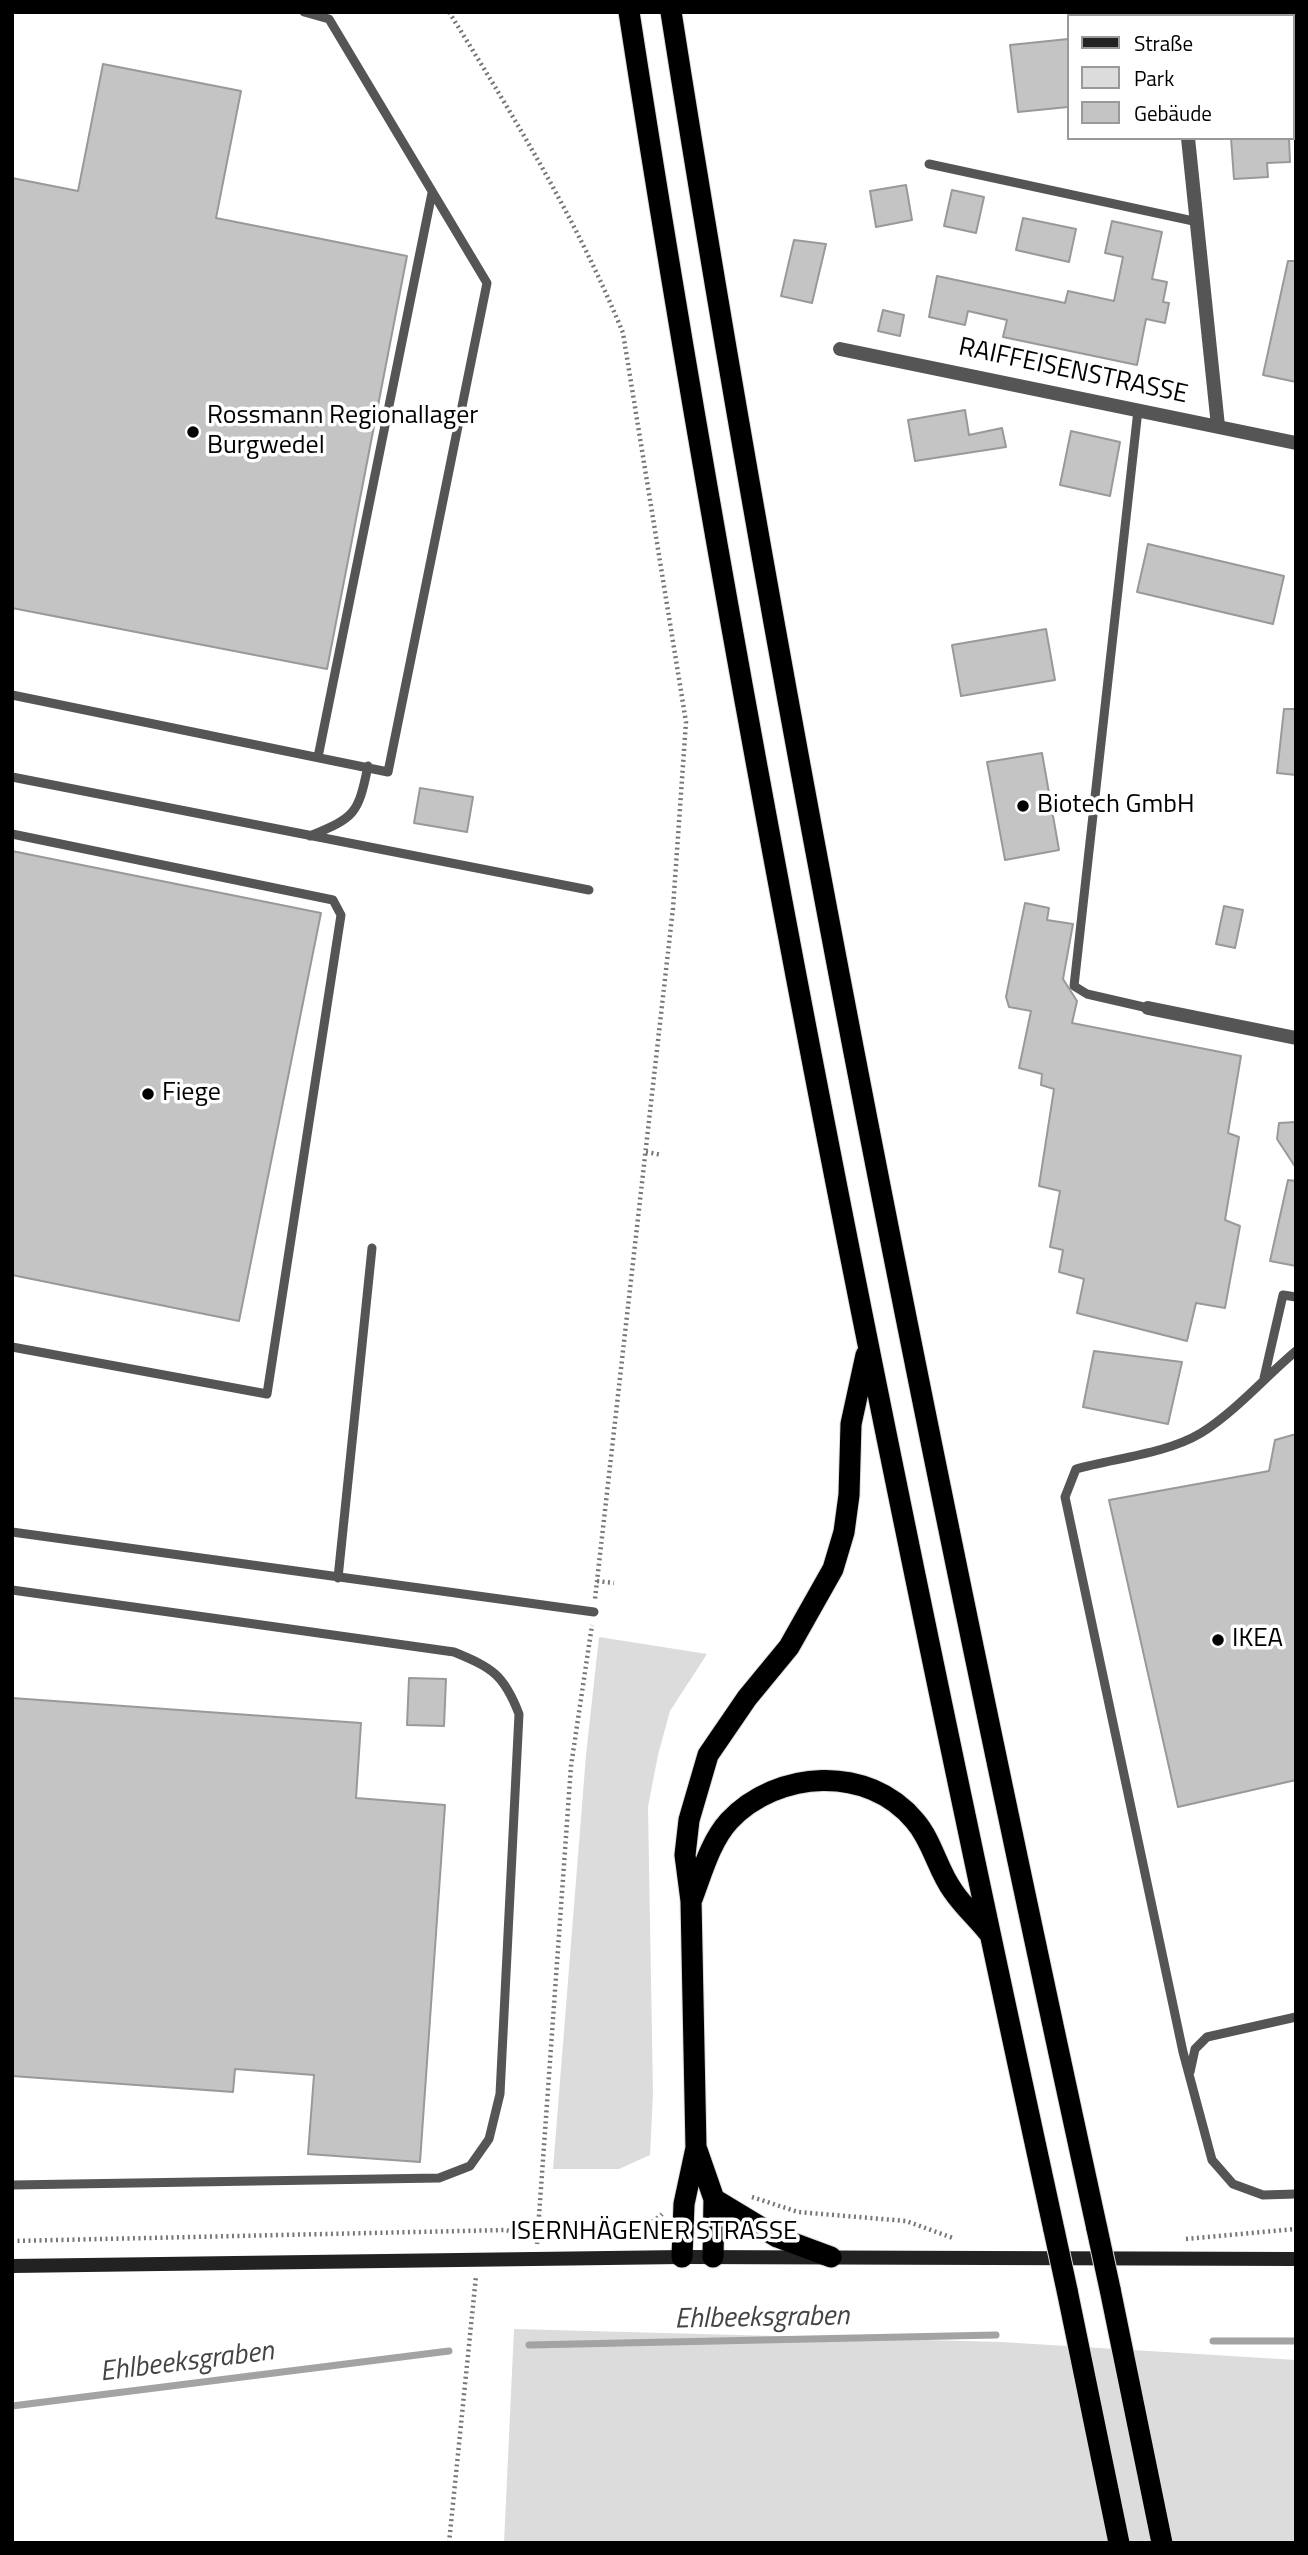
<!DOCTYPE html>
<html>
<head>
<meta charset="utf-8">
<style>
  body { margin:0 }
  #map { position:relative; width:1308px; height:2555px; overflow:hidden; background:#fff; font-family:"Titillium Web",sans-serif }
  canvas { display:block }
  .frame { position:absolute; inset:0; border:14px solid #000; pointer-events:none }
  .legend { position:absolute; left:1067px; top:14px; width:228px; height:126px; box-sizing:border-box; background:#fff; border:2px solid #999; margin:0; padding:9px 12px; list-style:none; font-size:21px; color:#000 }
  .legend li { display:flex; align-items:center; gap:14px; height:35px }
  .legend b { width:35px; border:2px solid #999 }
</style>
</head>
<body>
<div id="map">
<canvas width="1308" height="2555"></canvas>
<div class="frame"></div>
<ul class="legend">
<li><b style="height:9px;background:#222"></b>Straße</li>
<li><b style="height:19px;background:#dcdcdc"></b>Park</li>
<li><b style="height:19px;background:#c4c4c4"></b>Gebäude</li>
</ul>
</div>
<script>
const ctx = document.querySelector('canvas').getContext('2d');
ctx.lineJoin = 'round';
function fill(path, color) { ctx.fillStyle = color; ctx.fill(path, 'evenodd'); }
function strokePath(path, color, width, dash) { ctx.strokeStyle = color; ctx.lineWidth = width; ctx.lineCap = dash ? 'butt' : 'round'; ctx.setLineDash(dash || []); ctx.stroke(path); }
function drawText(font, color, halo, rows, align = 'center') {
  ctx.font = font + ' "Titillium Web",sans-serif'; ctx.lineWidth = 7; ctx.setLineDash([]); ctx.textBaseline = 'middle'; ctx.strokeStyle = halo; ctx.fillStyle = color; for (const [text, x, y, turn = 0] of rows) {
    ctx.save(); ctx.translate(x, y); ctx.rotate((+turn || 0) * Math.PI / 180); ctx.textAlign = isNaN(turn) ? turn : align; if (halo) ctx.strokeText(text, 0, 0); ctx.fillText(text, 0, 0); ctx.restore();
  }
}
fill(new Path2D(`
  M 599,1637 L 707,1654 L 670,1711 L 658,1755 L 648,1807 L 653,2094 L 650,2155 L 619,2169 L 553,2169 L 586,1755 Z
  M 514,2329 L 1001,2342 L 1296,2360 L 1296,2543 L 504,2543 Z`), '#dcdcdc');
strokePath(new Path2D(`
  M 1213,2341 L 1296,2341
  M 529,2345 L 996,2335
  M 12,2406 L 449,2351`), '#a3a3a3', 7);
const building = new Path2D(`
  M 1068,39 L 1068,107 L 1018,112 L 1010,45 Z
  M 103,64 L 241,91 L 216,218 L 407,256 L 327,669 L 12,608 L 12,178 L 78,191 Z
  M 1231,138 L 1289,138 L 1290,162 L 1267,163 L 1268,177 L 1234,179 Z
  M 906,185 L 912,220 L 876,227 L 870,191 Z
  M 952,190 L 984,197 L 976,233 L 944,226 Z
  M 1023,218 L 1076,229 L 1069,262 L 1016,250 Z
  M 1112,221 L 1162,232 L 1152,279 L 1167,282 L 1163,302 L 1169,303 L 1165,323 L 1146,319 L 1137,365 L 1003,337 L 1007,320 L 968,311 L 965,325 L 929,317 L 937,276 L 1065,303 L 1068,291 L 1114,301 L 1123,257 L 1105,253 Z
  M 794,240 L 826,244 L 812,303 L 781,296 Z
  M 1288,261 L 1296,261 L 1296,382 L 1263,375 Z
  M 883,310 L 904,315 L 900,336 L 878,331 Z
  M 965,410 L 969,435 L 1002,428 L 1006,447 L 915,461 L 908,420 Z
  M 1071,431 L 1120,442 L 1110,496 L 1060,485 Z
  M 1148,544 L 1284,576 L 1273,624 L 1137,592 Z
  M 1046,629 L 1055,680 L 961,696 L 952,645 Z
  M 1284,709 L 1296,709 L 1296,775 L 1277,773 Z
  M 1042,753 L 1059,850 L 1005,860 L 987,762 Z
  M 420,788 L 473,797 L 467,832 L 414,823 Z
  M 12,851 L 321,913 L 239,1321 L 12,1275 Z
  M 1025,903 L 1049,908 L 1047,920 L 1073,924 L 1063,979 L 1077,1001 L 1072,1023 L 1241,1056 L 1228,1133 L 1239,1137 L 1225,1220 L 1240,1226 L 1225,1308 L 1196,1303 L 1187,1341 L 1077,1313 L 1084,1279 L 1059,1272 L 1063,1250 L 1050,1247 L 1060,1191 L 1039,1186 L 1054,1089 L 1041,1085 L 1042,1074 L 1019,1068 L 1031,1011 L 1009,1007 L 1006,997 Z
  M 1224,906 L 1243,910 L 1235,948 L 1216,944 Z
  M 1296,1122 L 1296,1168 L 1277,1139 L 1279,1123 Z
  M 1288,1180 L 1296,1181 L 1296,1266 L 1270,1261 Z
  M 1094,1351 L 1182,1362 L 1168,1424 L 1083,1407 Z
  M 1296,1434 L 1296,1780 L 1178,1807 L 1109,1500 L 1269,1471 L 1275,1440 Z
  M 409,1678 L 446,1679 L 444,1726 L 407,1725 Z
  M 12,1698 L 361,1723 L 356,1798 L 445,1805 L 420,2162 L 308,2154 L 314,2075 L 235,2069 L 233,2092 L 12,2076 Z`);
fill(building, '#c4c4c4');
strokePath(building, '#999', 2);
const motorway = new Path2D(`
  M 629,12 C 744,756 894,1495 1054,2230
  M 671,12 C 788,756 937,1494 1097,2229
  M 692,1899 C 702,1873 710,1842 729,1821 C 777,1770 868,1764 915,1821 C 933,1842 937,1869 953,1891 C 963,1906 977,1918 988,1932
  M 697,2150 L 714,2199 L 713,2257
  M 714,2199 L 777,2237 L 831,2257
  M 682,2257 L 684,2204 L 696,2148 L 691,1901 L 685,1855 L 689,1820 L 708,1755 L 747,1698 L 789,1647 L 833,1569 L 844,1532 L 849,1495 L 851,1424 L 866,1355
  M 1110,2289 L 1162,2543
  M 1067,2290 L 1119,2543`);
strokePath(motorway, '#dbdbdb', 23);
strokePath(new Path2D(`
  M 449,12 C 513,115 577,220 623,333 L 686,722 L 673,908 L 595,1599
  M 646,1152 L 662,1155
  M 597,1581 L 614,1583
  M 752,2197 L 798,2212 L 906,2221 L 953,2238
  M 1186,2239 L 1296,2229
  M 12,2241 L 505,2230 C 549,2239 628,2247 662,2214
  M 537,2244 L 571,1766 L 592,1625
  M 449,2543 L 476,2276`), '#777', 4.5, [2, 3.5]);
strokePath(new Path2D(`
  M 929,164 L 1198,222
  M 1138,410 L 1074,986 L 1087,994 L 1148,1008
  M 12,695 L 388,772 L 487,283 L 329,19 L 304,12
  M 318,757 L 432,193
  M 12,777 L 589,890
  M 12,834 L 333,900 L 341,915 L 267,1394 L 12,1347
  M 310,836 C 355,817 358,815 368,766
  M 1296,1351 C 1265,1377 1236,1411 1201,1433 C 1166,1454 1115,1458 1076,1469 L 1065,1497 L 1183,2052 L 1212,2160 L 1233,2184 L 1263,2195 L 1296,2194
  M 1264,1378 L 1283,1295 L 1296,1297
  M 12,1532 L 594,1612
  M 338,1578 L 372,1248
  M 12,1590 L 454,1652 C 493,1668 504,1675 519,1714 L 500,2094 L 489,2139 L 470,2166 L 439,2178 L 12,2185
  M 1190,2072 L 1195,2049 L 1207,2037 L 1296,2017`), '#555', 9);
strokePath(new Path2D(`
  M 1174,16 L 1175,12
  M 1188,138 L 1218,426
  M 840,349 L 1296,443
  M 1148,1008 L 1296,1038`), '#555', 14);
strokePath(new Path2D(`
  M 12,2266 L 682,2257 L 1296,2259`), '#222', 14);
strokePath(motorway, '#000', 21);
const motorwayBridge = new Path2D(`
  M 1097,2229 L 1110,2289
  M 1054,2230 L 1067,2290`);
strokePath(motorwayBridge, '#dbdbdb', 23, []);
strokePath(motorwayBridge, '#000', 21);
for (const [x, y, r, color] of [
  [193,432,7,"#000"],
  [1023,806,7,"#000"],
  [148,1094,7,"#000"],
  [1218,1640,7,"#000"]
]) { const dot = new Path2D(); dot.arc(x, y, r, 0, 2 * Math.PI); ctx.fillStyle = color; ctx.fill(dot); strokePath(dot, '#fff', 2.5); }
drawText('26px', '#000', '#fff', [
  ["RAIFFEISENSTRASSE",1073,372,12],
  ["ISERNHÄGENER STRASSE",654,2233]
]);
drawText('26px', '#000', '#fff', [
  ["Rossmann Regionallager",207,417],
  ["Burgwedel",207,447],
  ["Biotech GmbH",1037,806],
  ["Fiege",162,1094],
  ["IKEA",1232,1640]
], 'left');
drawText('italic 28px', '#444', '#fff', [
  ["Ehlbeeksgraben",762,2319,-1],
  ["Ehlbeeksgraben",187,2363,-7]
]);
</script>
</body>
</html>
